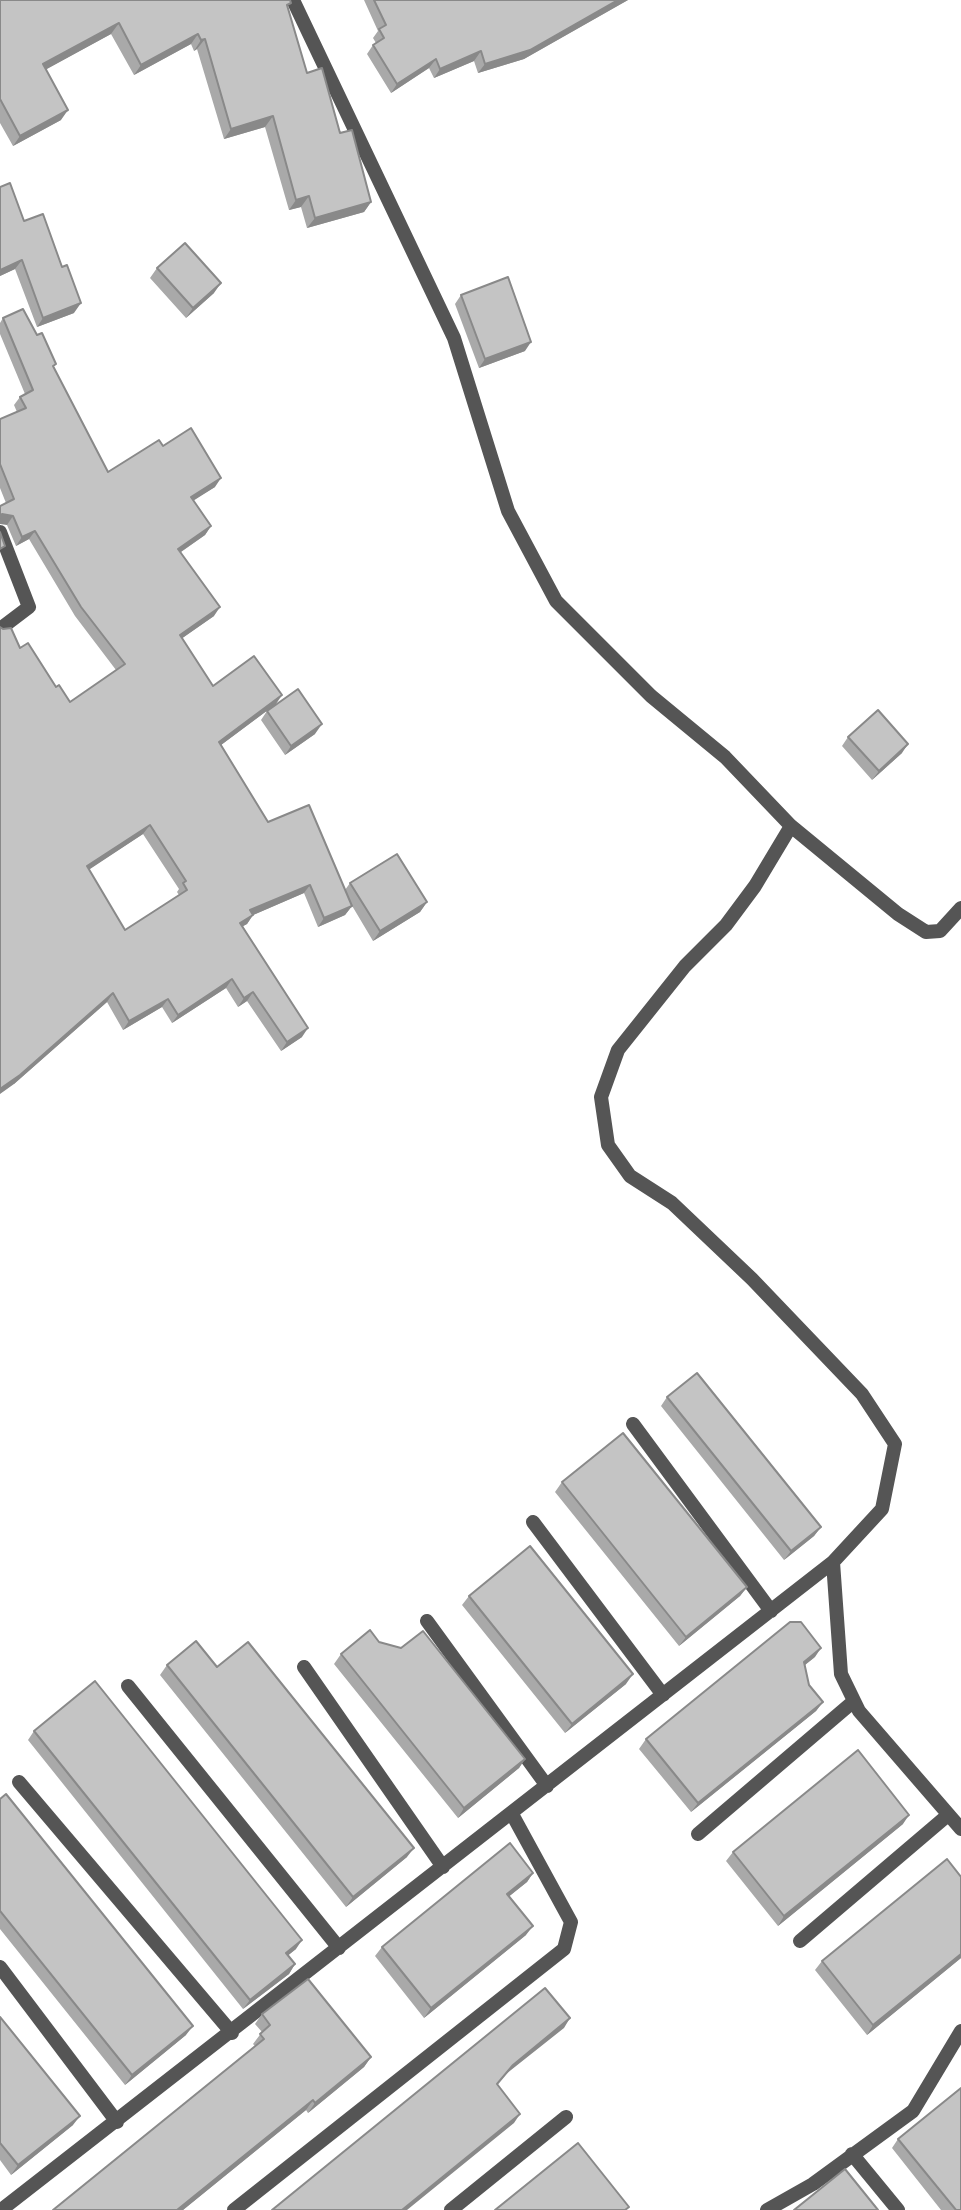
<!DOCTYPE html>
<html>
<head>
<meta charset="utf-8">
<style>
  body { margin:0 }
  canvas { display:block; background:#fff }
</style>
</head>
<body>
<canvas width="961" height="2210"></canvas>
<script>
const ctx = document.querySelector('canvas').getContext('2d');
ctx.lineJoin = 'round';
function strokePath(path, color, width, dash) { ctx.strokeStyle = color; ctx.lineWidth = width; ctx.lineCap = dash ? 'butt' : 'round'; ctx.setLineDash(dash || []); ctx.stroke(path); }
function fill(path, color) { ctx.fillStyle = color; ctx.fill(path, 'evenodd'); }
strokePath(new Path2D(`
  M 293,0 L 454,338 L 508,511 L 556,601 L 651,696 L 725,757 L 791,826 L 898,914 L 926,932 L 940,931 L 961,908
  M 0,532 L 29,607 L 0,629
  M 633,1424 L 771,1611
  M 533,1522 L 663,1695
  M 833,1562 L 841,1674 L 859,1711 L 961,1829
  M 427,1621 L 547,1786
  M 304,1667 L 443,1867
  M 128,1686 L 339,1948
  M 19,1782 L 232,2033
  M 698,1834 L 854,1701
  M 800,1941 L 948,1815
  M 0,1967 L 117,2122
  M 852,2154 L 898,2210
  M 1,2210 L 833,1562 L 882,1509 L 895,1444 L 862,1394 L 752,1279 L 672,1203 L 630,1176 L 608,1145 L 601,1097 L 618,1050 L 685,966 L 726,925 L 755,886 L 791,826
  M 234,2210 L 564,1949 L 571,1922 L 512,1814
  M 451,2210 L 566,2117
  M 767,2210 L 813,2184 L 913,2111 L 961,2031`), '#555', 14);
fill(new Path2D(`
  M 0,0 L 288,8 L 307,73 L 340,133 L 371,202 L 364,212 L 307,228 L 301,207 L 289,210 L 265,127 L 224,139 L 197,49 L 194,51 L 191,44 L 134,75 L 111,34 L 46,69 L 61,120 L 13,146 L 0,123 Z
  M 364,0 L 628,0 L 524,59 L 478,73 L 474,61 L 434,78 L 429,68 L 391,93 L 367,54 L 373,45 L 376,43 L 373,38 L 378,31 Z
  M 0,187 L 24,221 L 74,313 L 37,327 L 15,269 L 0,276 Z
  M 157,268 L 214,293 L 186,318 L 150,278 Z
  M 461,295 L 525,351 L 479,368 L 455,304 Z
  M 3,318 L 53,367 L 108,472 L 163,446 L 215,487 L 193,500 L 211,526 L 205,535 L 181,552 L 214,616 L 182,638 L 213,686 L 276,704 L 221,745 L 268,822 L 345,890 L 350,883 L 427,902 L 420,912 L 373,941 L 351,904 L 352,906 L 345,915 L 318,927 L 304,893 L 253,915 L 247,924 L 243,926 L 302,1037 L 281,1051 L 247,1001 L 238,1007 L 226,988 L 172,1023 L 162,1007 L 123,1030 L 107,1002 L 14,1084 L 20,648 L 70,702 L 116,670 L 75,616 L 29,539 L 16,546 L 7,525 L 6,503 L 0,488 L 0,419 L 17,412 L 14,405 L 20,397 L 25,394 L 0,334 L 0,323 ZM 143,834 L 179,889 L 177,892 L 179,895 L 125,930 L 89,869 Z
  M 267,711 L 315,734 L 285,755 L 261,720 Z
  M 848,737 L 902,753 L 872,780 L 842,746 Z
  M 667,1397 L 821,1527 L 814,1536 L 784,1560 L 661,1406 Z
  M 562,1482 L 747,1587 L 740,1596 L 679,1646 L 555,1492 Z
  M 469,1596 L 626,1684 L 565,1733 L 462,1605 Z
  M 379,1642 L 525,1759 L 519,1768 L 458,1818 L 334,1664 L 341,1654 Z
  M 815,1657 L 805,1665 L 809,1685 L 823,1702 L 816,1711 L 691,1812 L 639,1749 L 646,1739 Z
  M 167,1665 L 217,1667 L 407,1857 L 346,1907 L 160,1675 Z
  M 34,1731 L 296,1949 L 288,1955 L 295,1964 L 289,1974 L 243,2009 L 28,1740 Z
  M 0,1799 L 186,2035 L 125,2085 L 0,1929 Z
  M 903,1824 L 778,1926 L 726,1861 L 733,1852 Z
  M 533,1873 L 527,1882 L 509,1896 L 526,1935 L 424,2018 L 375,1956 L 382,1947 Z
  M 961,1958 L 867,2035 L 815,1970 L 822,1961 Z
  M 262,2014 L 371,2057 L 364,2067 L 308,2113 L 306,2110 L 183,2210 L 53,2210 L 255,2046 L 253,2044 L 262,2032 L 255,2024 Z
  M 0,2017 L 73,2125 L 11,2175 L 0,2160 Z
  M 898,2139 L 961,2210 L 941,2210 L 892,2148 Z`), '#a9a9a9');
fill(new Path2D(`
  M 618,0 L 628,0 L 524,59 L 478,73 L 485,64 Z
  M 119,23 L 111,34 L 36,75 L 43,64 Z
  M 198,34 L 191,44 L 134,75 L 141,65 Z
  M 205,39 L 197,49 L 194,51 L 201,40 Z
  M 481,51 L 474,61 L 434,78 L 440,69 Z
  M 436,59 L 429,68 L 391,93 L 397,84 Z
  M 68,110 L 61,120 L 13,146 L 20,136 Z
  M 273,116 L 265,127 L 224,139 L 231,129 Z
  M 309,196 L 301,207 L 289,210 L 296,200 Z
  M 371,202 L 364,212 L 307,228 L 315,218 Z
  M 22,260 L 15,269 L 0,276 L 0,270 Z
  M 221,283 L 214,293 L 186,318 L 193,308 Z
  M 81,303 L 74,313 L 37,327 L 43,318 Z
  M 531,342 L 525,351 L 479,368 L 485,359 Z
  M 221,478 L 215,487 L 185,506 L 191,497 Z
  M 2,514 L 13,516 L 7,525 L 0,524 L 0,518 Z
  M 211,526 L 205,535 L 172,558 L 178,549 Z
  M 35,531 L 29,539 L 16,546 L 22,537 Z
  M 220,607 L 214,616 L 174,644 L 180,635 Z
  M 282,695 L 276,704 L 213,751 L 219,742 Z
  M 322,724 L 315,734 L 285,755 L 291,746 Z
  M 908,744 L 902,753 L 872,780 L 879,771 Z
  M 150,825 L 143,834 L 81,875 L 87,866 Z
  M 310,885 L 304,893 L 244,919 L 250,910 Z
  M 427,902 L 420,912 L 373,941 L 380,931 Z
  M 352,906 L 345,915 L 318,927 L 324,918 Z
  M 253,915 L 247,924 L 234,931 L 240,923 Z
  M 232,979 L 226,988 L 172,1023 L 178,1015 Z
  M 253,992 L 247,1001 L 238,1007 L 244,998 Z
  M 113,993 L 107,1002 L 14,1084 L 0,1094 L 0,1089 Z
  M 168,999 L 162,1007 L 123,1030 L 129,1021 Z
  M 308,1028 L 302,1037 L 281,1051 L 287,1042 Z
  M 821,1527 L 814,1536 L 784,1560 L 791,1551 Z
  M 747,1587 L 740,1596 L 679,1646 L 686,1637 Z
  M 821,1648 L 815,1657 L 797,1671 L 804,1662 Z
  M 633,1674 L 626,1684 L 565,1733 L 572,1724 Z
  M 823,1702 L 816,1711 L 691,1812 L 698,1803 Z
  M 525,1759 L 519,1768 L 458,1818 L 464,1808 Z
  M 909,1815 L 903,1824 L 778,1926 L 784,1916 Z
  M 414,1848 L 407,1857 L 346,1907 L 353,1897 Z
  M 533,1873 L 527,1882 L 501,1903 L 507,1894 Z
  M 533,1926 L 526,1935 L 424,2018 L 431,2008 Z
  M 302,1940 L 296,1949 L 280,1962 L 286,1953 Z
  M 961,1954 L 961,1958 L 867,2035 L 873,2025 Z
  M 295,1964 L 289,1974 L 243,2009 L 250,2000 Z
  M 570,2018 L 564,2028 L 506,2074 L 490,2094 L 513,2065 Z
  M 193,2026 L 186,2035 L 125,2085 L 132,2075 Z
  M 371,2057 L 364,2067 L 308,2113 L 315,2103 Z
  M 313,2100 L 306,2110 L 183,2210 L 177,2210 Z
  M 520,2114 L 514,2123 L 407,2210 L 402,2210 Z
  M 80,2116 L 73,2125 L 11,2175 L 18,2165 Z`), '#898989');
const building = new Path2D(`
  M 0,0 L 290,0 L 291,3 L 287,5 L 307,73 L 322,68 L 340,133 L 352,130 L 371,202 L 315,218 L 309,196 L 296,200 L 273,116 L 231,129 L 205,39 L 201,40 L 198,34 L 141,65 L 119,23 L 43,64 L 68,110 L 20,136 L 0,99 Z
  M 374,0 L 618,0 L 530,50 L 485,64 L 481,51 L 440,69 L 436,59 L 397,84 L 373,45 L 384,38 L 379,29 L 386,25 Z
  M 10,183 L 24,221 L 43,214 L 62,267 L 67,265 L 81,303 L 43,318 L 22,260 L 0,270 L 0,187 Z
  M 185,243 L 221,283 L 193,308 L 157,268 Z
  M 508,277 L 531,342 L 485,359 L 461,295 Z
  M 23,309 L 37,335 L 42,333 L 56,364 L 53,366 L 108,472 L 159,440 L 163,446 L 191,428 L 221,478 L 191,497 L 211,526 L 178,549 L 220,607 L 180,635 L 213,686 L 254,656 L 282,695 L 219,742 L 268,822 L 309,805 L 352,906 L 324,918 L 310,885 L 250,910 L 253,915 L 240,923 L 308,1028 L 287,1042 L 253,992 L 244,998 L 232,979 L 178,1015 L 168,999 L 129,1021 L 113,993 L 20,1075 L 0,1089 L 0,627 L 3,629 L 11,628 L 20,648 L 28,643 L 56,687 L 59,685 L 70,702 L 125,664 L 81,607 L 35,531 L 22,537 L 13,516 L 2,514 L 0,518 L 0,506 L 14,499 L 0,464 L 0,419 L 26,408 L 20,397 L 33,390 L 3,318 ZM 150,825 L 186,881 L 183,883 L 187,890 L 125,930 L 87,866 Z
  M 0,532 L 5,546 L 0,549 Z
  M 298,689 L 322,724 L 291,746 L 267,711 Z
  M 878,710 L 908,744 L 879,771 L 848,737 Z
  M 397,854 L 427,902 L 380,931 L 350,883 Z
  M 697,1373 L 821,1527 L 791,1551 L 667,1397 Z
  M 623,1433 L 747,1587 L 686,1637 L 562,1482 Z
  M 530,1546 L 633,1674 L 572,1724 L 469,1596 Z
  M 790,1622 L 801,1622 L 821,1648 L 804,1662 L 809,1685 L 823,1702 L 698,1803 L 646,1739 Z
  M 370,1630 L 379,1642 L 401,1648 L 423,1631 L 525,1759 L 464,1808 L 341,1654 Z
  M 196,1641 L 217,1667 L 248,1642 L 414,1848 L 353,1897 L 167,1665 Z
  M 95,1681 L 302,1940 L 286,1953 L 295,1964 L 250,2000 L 34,1731 Z
  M 858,1750 L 909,1815 L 784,1916 L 733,1852 Z
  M 6,1794 L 193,2026 L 132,2075 L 0,1911 L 0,1799 Z
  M 510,1843 L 533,1873 L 507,1894 L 533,1926 L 431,2008 L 382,1947 Z
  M 947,1859 L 961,1877 L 961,1954 L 873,2025 L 822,1961 Z
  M 308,1979 L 371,2057 L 315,2103 L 313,2100 L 177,2210 L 53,2210 L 264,2039 L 260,2034 L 270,2025 L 262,2014 Z
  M 545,1988 L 570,2018 L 513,2065 L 497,2084 L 520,2114 L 402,2210 L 272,2210 Z
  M 0,2017 L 80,2116 L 18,2165 L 0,2143 Z
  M 961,2088 L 961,2210 L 956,2210 L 898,2139 Z
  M 578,2143 L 629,2207 L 625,2210 L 495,2210 Z
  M 845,2169 L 878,2210 L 794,2210 Z`);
fill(building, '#c4c4c4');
strokePath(building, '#898989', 2);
</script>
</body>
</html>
